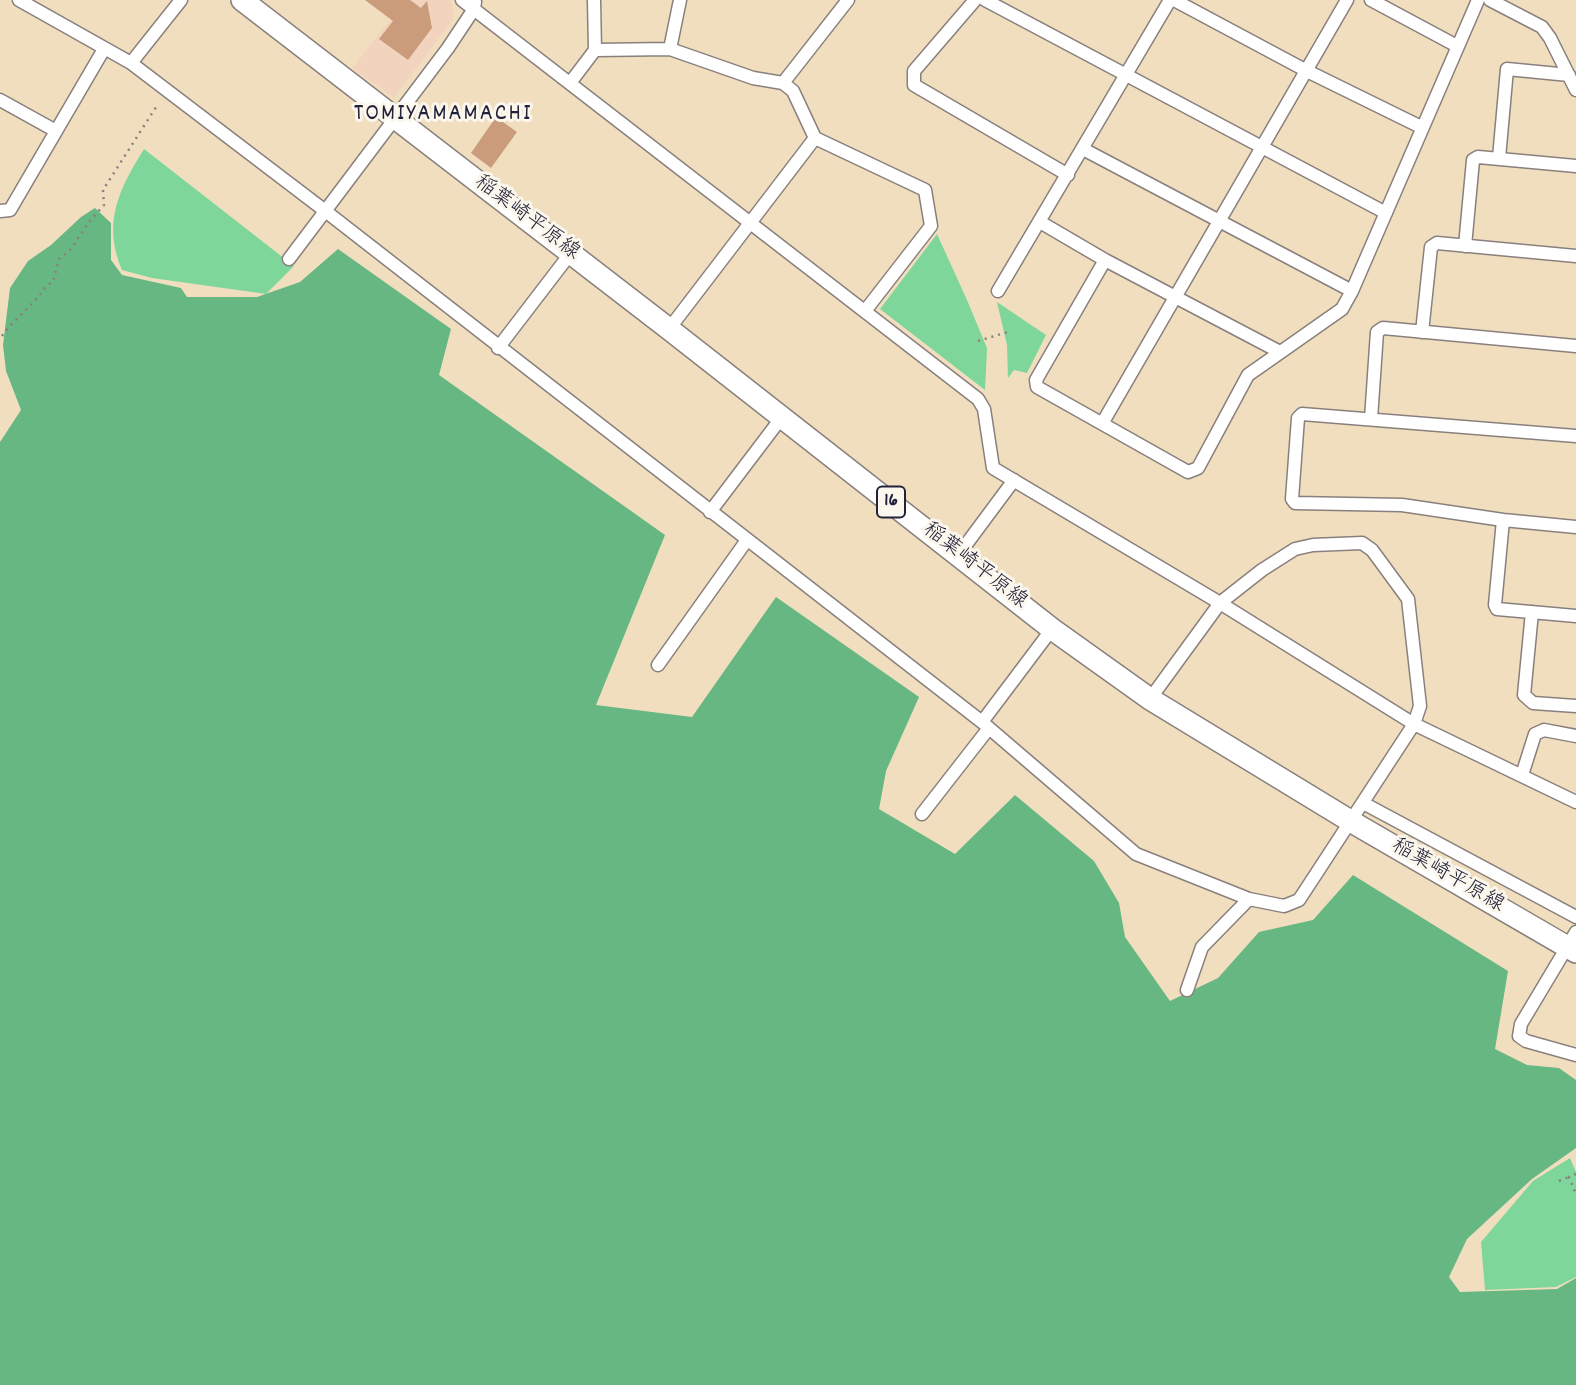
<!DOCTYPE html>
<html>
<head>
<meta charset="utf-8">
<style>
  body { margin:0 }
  canvas { display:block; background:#f0debf }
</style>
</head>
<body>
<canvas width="1576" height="1385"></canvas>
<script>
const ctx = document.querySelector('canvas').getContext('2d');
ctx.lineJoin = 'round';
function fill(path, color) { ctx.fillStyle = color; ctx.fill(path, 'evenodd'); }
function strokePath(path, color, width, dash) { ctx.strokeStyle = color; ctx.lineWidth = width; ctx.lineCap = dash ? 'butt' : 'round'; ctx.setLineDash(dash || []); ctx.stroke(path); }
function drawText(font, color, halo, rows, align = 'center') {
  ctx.font = font + ' Dekko,"Klee One",sans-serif'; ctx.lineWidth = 6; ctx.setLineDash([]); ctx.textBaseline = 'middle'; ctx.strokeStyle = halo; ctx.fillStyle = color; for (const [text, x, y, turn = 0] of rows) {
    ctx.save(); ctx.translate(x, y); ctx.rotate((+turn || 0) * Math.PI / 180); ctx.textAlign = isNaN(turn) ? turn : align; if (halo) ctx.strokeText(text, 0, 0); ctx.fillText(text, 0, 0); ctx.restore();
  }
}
fill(new Path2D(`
  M 368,0 L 451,0 L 454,18 L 394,98 L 352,68 L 391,19 Z`), '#f2d4be');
fill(new Path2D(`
  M 144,149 L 294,266 L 266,294 L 152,278 L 122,270 C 102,223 119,189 144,149 Z
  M 937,234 L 967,300 L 987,348 L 985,390 L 880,309 Z
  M 997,302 L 1046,335 L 1027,373 L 1014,370 L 1008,378 L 1007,345 Z
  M 1570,1158 L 1576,1172 L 1576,1277 L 1556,1287 L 1485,1290 L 1481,1242 L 1533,1181 Z`), '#7fd69b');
fill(new Path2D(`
  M 95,208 L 111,223 L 111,260 L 122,275 L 181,288 L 187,297 L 257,297 L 300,282 L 338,249 L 451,329 L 439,375 L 665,535 L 596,705 L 692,717 L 776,597 L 919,697 L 886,771 L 879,809 L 955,854 L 1015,795 L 1094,861 L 1119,903 L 1125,937 L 1170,1001 L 1218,978 L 1259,932 L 1313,920 L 1353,875 L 1508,971 L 1495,1049 L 1527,1065 L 1559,1068 L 1576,1080 L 1576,1148 L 1532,1179 L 1467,1239 L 1449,1277 L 1460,1292 L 1557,1289 L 1576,1278 L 1576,1385 L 0,1385 L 0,442 L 21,410 L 6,371 L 3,345 L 10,288 L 28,261 L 51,245 L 81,217 Z`), '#67b783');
fill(new Path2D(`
  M 365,0 L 410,0 L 421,8 L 427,1 L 432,28 L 408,60 L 379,39 L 393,21 Z
  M 496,117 L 517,132 L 491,168 L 471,153 Z`), '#ca9c7b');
const street = new Path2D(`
  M 19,0 L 131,63 L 324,210 L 982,722 L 1136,854 L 1249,899 L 1284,906 L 1299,900 L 1414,724 L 1420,706 L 1408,599 L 1372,550 L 1362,543 L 1313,545 L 1295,549 L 1262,570 L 1220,603 L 1150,699
  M 462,0 L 978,399 L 984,409 L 993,468 L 1220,603 L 1414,724 L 1576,802
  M 975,0 L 914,71 L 914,85 L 1068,175
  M 985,0 L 1386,213
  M 1174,0 L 1307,71 L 1421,127
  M 1371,0 L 1457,46
  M 1490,0 L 1542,27 L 1550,38 L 1576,90
  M 670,49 L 680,0
  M 595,50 L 670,49 L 753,78 L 783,83 L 848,0
  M 131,63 L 181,0
  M 570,83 L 595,50 L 594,0
  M 0,100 L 56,131
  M 815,138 L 925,190 L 931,226 L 865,311
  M 1083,149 L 1352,291
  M 1499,158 L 1507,69 L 1569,75
  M 0,211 L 10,210 L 104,49
  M 1040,222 L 1105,260 L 1280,352
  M 1465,246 L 1473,160 L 1478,157 L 1576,166
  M 289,259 L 448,48 L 474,9 L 475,2
  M 1105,260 L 1036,380 L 1037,387 L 1188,472 L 1198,468 L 1248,375 L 1342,309 L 1352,291 L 1478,0
  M 998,291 L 1170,0
  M 669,329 L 815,138 L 793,91 L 783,83
  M 1422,332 L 1431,247 L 1437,243 L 1576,256
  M 498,348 L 570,254
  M 1371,419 L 1377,332 L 1383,328 L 1576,346
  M 1103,422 L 1347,0
  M 1576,436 L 1302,414 L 1298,418 L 1292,499 L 1295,503 L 1402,505 L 1503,520 L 1576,527
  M 710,512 L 782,417
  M 1503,520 L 1495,605 L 1497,609 L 1576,616
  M 959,554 L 1014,480
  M 1532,612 L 1524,695 L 1533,703 L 1576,706
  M 658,665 L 747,540
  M 982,722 L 1052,629
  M 1522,775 L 1535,734 L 1544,730 L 1576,736
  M 1363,803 L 1576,917
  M 922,814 L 989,728
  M 1576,932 L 1521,1024 L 1519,1036 L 1526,1041 L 1576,1055
  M 1187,990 L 1202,947 L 1249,899`);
const primary = new Path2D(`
  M 242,0 L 669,329 L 1052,629 L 1150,699 L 1352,822 L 1576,952`);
strokePath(street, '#89807d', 15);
strokePath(primary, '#89807d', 24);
strokePath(new Path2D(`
  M 2,336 C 13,321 26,311 37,298 C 43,292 45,285 53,282 L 59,259 L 72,248 L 88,223 L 104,205 L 103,190 L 158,104
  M 978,341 L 1011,331
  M 1576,1174 L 1569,1177 L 1576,1194
  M 1559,1181 L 1569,1177`), '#89807d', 2.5, [2, 5]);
strokePath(street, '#fff', 12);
strokePath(primary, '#fff', 21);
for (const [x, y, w] of [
  [891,502,28]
]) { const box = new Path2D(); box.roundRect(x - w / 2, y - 15.5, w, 31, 5); ctx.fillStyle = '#fbf7ec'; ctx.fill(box); strokePath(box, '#22223b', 2); }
drawText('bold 19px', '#22223b', null, [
  ["16",891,502]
]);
drawText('21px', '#22223b', '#fbf7ec', [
  ["稲葉崎平原線",526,219,37],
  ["稲葉崎平原線",974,567,38],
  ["稲葉崎平原線",1447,877,30]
]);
ctx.letterSpacing = '2px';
drawText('24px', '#22223b', '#fbf7ec', [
  ["TOMIYAMAMACHI",443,116]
]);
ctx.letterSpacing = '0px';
</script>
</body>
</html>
